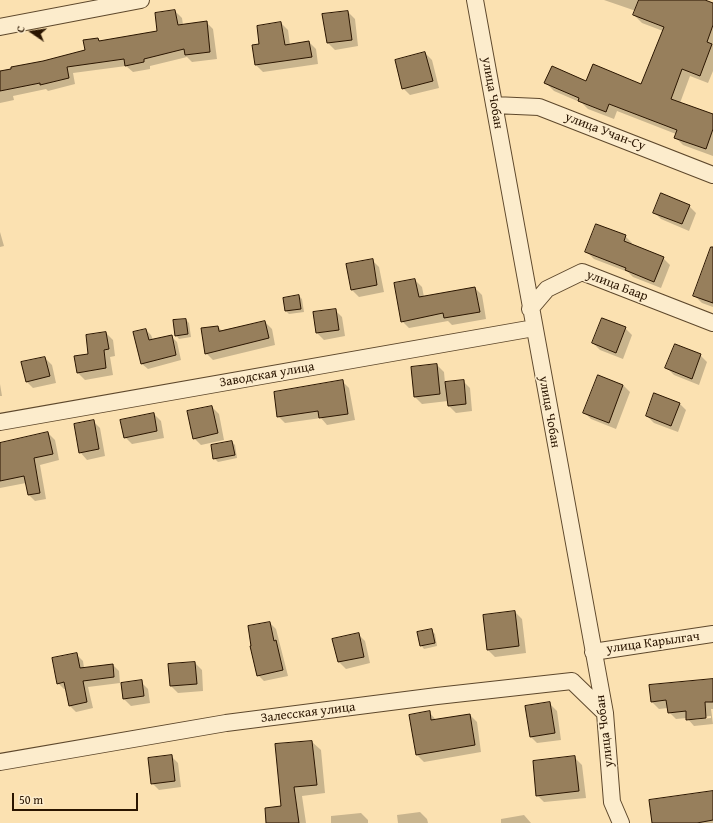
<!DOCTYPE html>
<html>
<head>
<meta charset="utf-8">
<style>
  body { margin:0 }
  #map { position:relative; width:713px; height:823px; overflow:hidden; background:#fbe1b1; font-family:"Gentium Book Plus",serif }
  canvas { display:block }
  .north { position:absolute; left:12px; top:12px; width:40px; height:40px; -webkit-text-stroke:3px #fceccc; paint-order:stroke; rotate:283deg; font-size:11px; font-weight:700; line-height:16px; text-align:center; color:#2a1500 }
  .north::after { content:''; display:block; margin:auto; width:14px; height:18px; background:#2a1500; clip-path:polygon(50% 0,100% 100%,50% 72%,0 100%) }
  .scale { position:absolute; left:12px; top:793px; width:126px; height:18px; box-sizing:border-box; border:2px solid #2a1500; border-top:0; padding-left:5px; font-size:12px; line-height:14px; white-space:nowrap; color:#2a1500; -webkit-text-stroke:3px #fceccc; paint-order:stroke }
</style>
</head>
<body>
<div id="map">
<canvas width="713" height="823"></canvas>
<div class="north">С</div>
<div class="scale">50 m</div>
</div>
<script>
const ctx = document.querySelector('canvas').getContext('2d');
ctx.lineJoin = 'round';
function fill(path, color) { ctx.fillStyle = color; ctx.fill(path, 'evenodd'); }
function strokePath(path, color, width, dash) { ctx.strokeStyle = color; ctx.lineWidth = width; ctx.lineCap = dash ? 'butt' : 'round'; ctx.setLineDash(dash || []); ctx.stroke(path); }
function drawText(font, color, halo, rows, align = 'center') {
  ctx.font = font + ' "Gentium Book Plus",serif'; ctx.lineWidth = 3; ctx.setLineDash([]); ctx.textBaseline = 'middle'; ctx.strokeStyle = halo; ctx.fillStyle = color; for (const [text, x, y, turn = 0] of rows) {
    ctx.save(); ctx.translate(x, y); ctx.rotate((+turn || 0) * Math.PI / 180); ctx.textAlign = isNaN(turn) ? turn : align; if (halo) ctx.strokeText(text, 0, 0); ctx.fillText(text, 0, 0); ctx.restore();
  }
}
fill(new Path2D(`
  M 604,0 L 702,0 L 713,4 L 713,71 L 708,83 L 690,76 L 680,103 L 713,115 L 713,156 L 683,145 L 675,137 L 676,134 L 617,111 L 614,119 L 588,109 L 582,103 L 554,91 L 546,83 L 642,85 L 663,31 L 642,23 L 634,15 L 636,11 Z
  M 175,11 L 182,18 L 183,25 L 206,22 L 213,29 L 217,59 L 192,62 L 187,57 L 150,66 L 150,69 L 133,72 L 126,66 L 73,73 L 75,84 L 48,91 L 46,89 L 13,96 L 14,100 L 0,103 L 0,71 L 86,51 L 98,39 L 101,42 L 158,31 Z
  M 348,12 L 355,19 L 358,46 L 335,50 L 328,43 Z
  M 281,23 L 288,30 L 290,45 L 309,42 L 316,49 L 318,64 L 263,72 L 256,65 L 253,46 L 260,45 Z
  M 425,53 L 432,60 L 439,88 L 410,95 L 403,88 Z
  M 689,206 L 696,213 L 689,231 L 661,219 L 654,212 Z
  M 0,232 L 4,246 L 0,247 Z
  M 625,236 L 632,243 L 631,245 L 663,258 L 670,265 L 661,288 L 633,277 L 628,272 L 594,259 L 587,252 Z
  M 713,247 L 713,307 L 702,303 L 695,296 Z
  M 372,260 L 379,267 L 384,292 L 359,297 L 352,290 Z
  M 415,280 L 422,287 L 424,297 L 475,288 L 482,295 L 486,319 L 452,325 L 448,321 L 409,328 L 402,321 Z
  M 299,296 L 302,299 L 304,312 L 289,314 L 286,311 L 284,298 Z
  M 335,310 L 342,317 L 345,336 L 324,340 L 317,333 Z
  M 186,320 L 189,323 L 191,337 L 179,339 L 176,335 Z
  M 265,322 L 272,329 L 275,345 L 213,360 L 206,353 L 218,327 L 222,331 Z
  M 625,328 L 632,335 L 623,359 L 600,350 L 593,343 Z
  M 146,330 L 151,335 L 153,340 L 172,337 L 177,342 L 181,360 L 148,369 L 142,364 Z
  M 106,333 L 113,340 L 115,356 L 110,357 L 113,375 L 85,380 L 78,373 Z
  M 700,355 L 707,362 L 699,385 L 674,375 L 667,368 Z
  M 45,358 L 52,365 L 56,383 L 33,388 L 26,381 Z
  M 437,365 L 444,372 L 445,383 L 463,381 L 470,388 L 472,411 L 456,413 L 449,406 L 448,401 L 422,404 L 415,397 Z
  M 342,381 L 349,388 L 355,420 L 327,425 L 321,418 L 285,423 L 278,416 Z
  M 0,384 L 2,396 L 0,396 Z
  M 623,385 L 630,392 L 616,429 L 591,419 L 584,412 Z
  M 679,403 L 686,410 L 678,432 L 654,423 L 647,416 Z
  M 212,407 L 219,414 L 224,440 L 201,445 L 194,438 Z
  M 154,414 L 161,421 L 164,438 L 132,444 L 125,437 Z
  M 93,421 L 100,428 L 105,456 L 87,460 L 80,452 Z
  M 48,433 L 55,440 L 59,460 L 40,465 L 46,499 L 35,501 L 29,495 L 26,483 L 0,488 L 0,444 Z
  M 232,442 L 235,445 L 237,458 L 218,462 L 214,458 Z
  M 515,612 L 522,619 L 526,653 L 495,657 L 488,650 Z
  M 270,623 L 276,629 L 288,676 L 264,681 L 258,675 Z
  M 432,631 L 435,634 L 437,646 L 424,649 L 421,645 Z
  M 358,634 L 365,641 L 370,663 L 346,669 L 339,662 L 333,640 Z
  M 76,654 L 83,661 L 84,668 L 113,665 L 119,671 L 120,683 L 88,687 L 93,708 L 76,712 L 70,706 L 67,689 L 64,689 L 58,683 Z
  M 195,663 L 202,670 L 203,691 L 178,693 L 171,686 Z
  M 713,680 L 713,709 L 711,709 L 713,724 L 694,726 L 687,718 L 676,719 L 669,712 L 668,708 L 659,709 L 652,702 ZM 711,716 L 711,718 L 692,720 L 692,718 Z
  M 141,682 L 148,689 L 150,703 L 131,706 L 124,699 L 122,684 Z
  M 550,704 L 557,711 L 561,740 L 537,743 L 530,736 Z
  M 429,712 L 436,720 L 470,715 L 477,722 L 481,752 L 424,762 L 417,755 Z
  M 312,742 L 321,750 L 325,793 L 302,796 L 306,823 L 267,823 L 282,807 Z
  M 171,756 L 178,763 L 181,787 L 159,790 L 152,783 Z
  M 575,758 L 582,765 L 586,798 L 544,802 L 537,795 Z
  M 713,791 L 713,823 L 653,823 Z
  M 420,812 L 427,819 L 428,823 L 398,823 L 397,815 Z
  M 361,813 L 368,820 L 368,823 L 331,823 L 331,816 Z
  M 524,815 L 531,823 L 501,823 L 501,819 Z`), '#0003');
const building = new Path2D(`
  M 639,0 L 705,0 L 713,3 L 713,25 L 707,42 L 712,44 L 700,76 L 682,69 L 671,99 L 713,114 L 713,129 L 706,149 L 674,138 L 677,130 L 609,104 L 606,112 L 578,101 L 579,98 L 544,83 L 552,66 L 586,81 L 593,64 L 641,84 L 664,27 L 633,15 Z
  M 175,10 L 178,25 L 207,21 L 210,52 L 185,55 L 184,49 L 144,59 L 144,62 L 125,66 L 124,59 L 67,67 L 69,78 L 40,85 L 40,83 L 0,91 L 0,71 L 11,69 L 11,67 L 43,61 L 85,50 L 83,40 L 98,38 L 99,41 L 157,31 L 155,13 Z
  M 348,11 L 352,40 L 327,43 L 322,14 Z
  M 281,22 L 285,45 L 309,41 L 312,57 L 255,65 L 252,45 L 259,44 L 257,26 Z
  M 425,52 L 433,81 L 402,89 L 395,60 Z
  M 661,193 L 690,205 L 682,224 L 653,213 Z
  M 596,224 L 626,235 L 624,241 L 664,257 L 654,282 L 625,270 L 626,268 L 585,252 Z
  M 711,247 L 713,247 L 713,303 L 693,296 Z
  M 373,259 L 377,285 L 351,290 L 346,264 Z
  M 415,279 L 419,297 L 475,287 L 480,312 L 444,318 L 443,313 L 401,322 L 394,283 Z
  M 299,295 L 301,309 L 285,311 L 283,298 Z
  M 336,309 L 339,330 L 316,333 L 313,312 Z
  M 602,318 L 626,327 L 616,353 L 592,343 Z
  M 186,319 L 188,334 L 175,336 L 173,320 Z
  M 265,321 L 269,338 L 205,354 L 201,328 L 218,326 L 219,331 Z
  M 146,329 L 149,340 L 172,335 L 176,355 L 141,364 L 133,332 Z
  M 106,332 L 109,349 L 104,350 L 106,368 L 77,373 L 74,356 L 88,354 L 86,335 Z
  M 675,344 L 701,354 L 692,379 L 665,368 Z
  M 45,357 L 50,376 L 26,382 L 21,362 Z
  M 437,364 L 440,394 L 414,397 L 411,367 Z
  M 598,375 L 623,385 L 609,423 L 583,413 Z
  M 343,380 L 348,414 L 319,418 L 318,411 L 277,417 L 274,392 Z
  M 464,380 L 466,404 L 448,406 L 445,382 Z
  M 654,393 L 680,403 L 671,426 L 646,416 Z
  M 212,406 L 218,433 L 193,439 L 187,411 Z
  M 154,413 L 157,431 L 124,438 L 120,420 Z
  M 94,420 L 99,449 L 79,453 L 74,424 Z
  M 48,432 L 53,454 L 34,458 L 40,493 L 28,495 L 24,476 L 0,481 L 0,443 Z
  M 232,441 L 235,455 L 213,459 L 211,445 Z
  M 515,611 L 519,646 L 487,650 L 483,615 Z
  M 270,622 L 274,641 L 276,640 L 283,670 L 257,676 L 250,646 L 251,646 L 248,626 Z
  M 432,629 L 435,643 L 420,646 L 417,632 Z
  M 359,633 L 364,657 L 338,662 L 332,639 Z
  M 77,653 L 80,668 L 113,664 L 114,677 L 83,681 L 87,702 L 69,706 L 64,682 L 57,684 L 52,658 Z
  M 195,662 L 197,684 L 170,686 L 168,664 Z
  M 713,679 L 713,702 L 705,702 L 706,718 L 686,720 L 686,711 L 668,713 L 666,700 L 651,702 L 649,685 Z
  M 142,680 L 144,696 L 123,699 L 121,683 Z
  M 550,702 L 555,733 L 530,737 L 525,706 Z
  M 430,711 L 431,720 L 470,714 L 475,745 L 416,755 L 409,715 Z
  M 312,741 L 317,785 L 294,787 L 299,823 L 266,823 L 265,808 L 281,806 L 275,744 Z
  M 172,755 L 175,781 L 151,784 L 148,758 Z
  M 575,756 L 579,791 L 536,796 L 533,761 Z
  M 713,791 L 713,820 L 697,823 L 652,823 L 649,800 Z`);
fill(building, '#977f5c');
strokePath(building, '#2a1500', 1);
const street = new Path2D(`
  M 475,0 L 605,713 L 612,802 L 621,823
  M 0,27 L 141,0
  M 494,105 L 539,107 L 713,175
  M 530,309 L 547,289 L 582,272 L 713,323
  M 0,422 L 534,328
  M 593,652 L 713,634
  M 0,762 L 226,723 L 437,696 L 572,681 L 605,713`);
strokePath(street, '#5e482c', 18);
strokePath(street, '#fceccc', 16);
drawText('13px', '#2a1500', '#fceccc', [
  ["улица Чобан",492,93,80],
  ["улица Учан-Су",605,132,21],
  ["улица Баар",617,286,21],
  ["Заводская улица",267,375,-10],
  ["улица Чобан",549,412,80],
  ["улица Карылгач",653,643,-8],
  ["Залесская улица",308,713,-7],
  ["улица Чобан",605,731,-97]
]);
</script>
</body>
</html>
